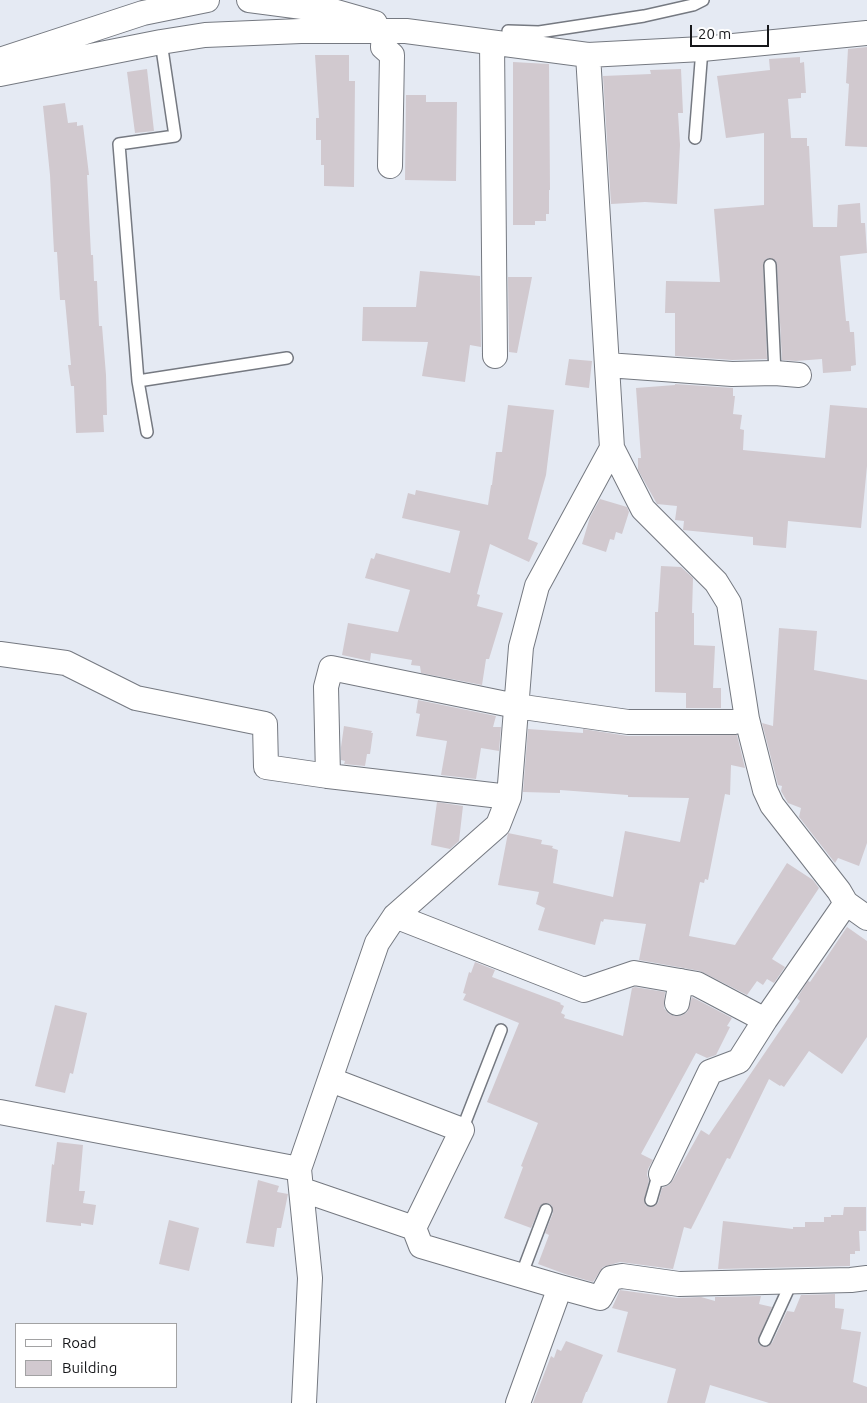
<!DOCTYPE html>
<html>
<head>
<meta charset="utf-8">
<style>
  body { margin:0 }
  #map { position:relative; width:867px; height:1403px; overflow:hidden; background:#e5eaf3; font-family:Ubuntu,sans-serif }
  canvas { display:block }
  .legend { position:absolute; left:15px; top:1323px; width:162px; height:65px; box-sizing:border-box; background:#fff; border:1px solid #a2a2a3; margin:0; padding:6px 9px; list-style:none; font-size:15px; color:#16171a }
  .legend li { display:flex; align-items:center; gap:10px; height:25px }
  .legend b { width:25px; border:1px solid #a2a2a3 }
  .scale { position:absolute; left:690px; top:25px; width:79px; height:22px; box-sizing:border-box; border:2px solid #16171a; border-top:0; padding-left:6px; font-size:15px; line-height:18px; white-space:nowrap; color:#16171a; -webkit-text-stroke:4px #fff; paint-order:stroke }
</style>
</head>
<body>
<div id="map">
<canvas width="867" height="1403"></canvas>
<ul class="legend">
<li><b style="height:6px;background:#fff"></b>Road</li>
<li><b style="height:14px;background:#d1c9cf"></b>Building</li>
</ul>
<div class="scale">20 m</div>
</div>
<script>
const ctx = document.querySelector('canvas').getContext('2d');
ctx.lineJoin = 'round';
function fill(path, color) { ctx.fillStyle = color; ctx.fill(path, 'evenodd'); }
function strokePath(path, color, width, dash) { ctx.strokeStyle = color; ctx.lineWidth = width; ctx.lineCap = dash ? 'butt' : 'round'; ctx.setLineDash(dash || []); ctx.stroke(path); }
fill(new Path2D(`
  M 867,47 L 867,147 L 845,146 L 849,84 L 846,83 L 848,49 Z
  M 315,55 L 349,55 L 349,81 L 355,81 L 354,187 L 324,186 L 324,165 L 321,165 L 321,140 L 316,140 L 316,118 L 319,118 Z
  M 800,57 L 800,63 L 804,62 L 806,93 L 801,93 L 801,98 L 788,99 L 791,138 L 807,138 L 807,146 L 809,146 L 813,227 L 837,227 L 838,205 L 860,203 L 861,223 L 865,223 L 867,253 L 840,256 L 846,321 L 849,321 L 850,332 L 854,332 L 856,365 L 851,366 L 851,371 L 823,373 L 822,359 L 796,361 L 782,360 L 777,265 L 776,261 L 770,258 L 766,259 L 763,265 L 767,359 L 732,360 L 675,356 L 675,313 L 665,313 L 666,281 L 720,282 L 714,209 L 764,205 L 764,133 L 726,138 L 717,76 L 770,70 L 769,59 Z
  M 513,62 L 549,64 L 550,190 L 549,190 L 549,214 L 546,214 L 546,221 L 535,221 L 535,225 L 513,225 Z
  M 147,69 L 154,131 L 135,133 L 127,72 Z
  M 681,69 L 683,113 L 678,113 L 680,145 L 677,204 L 645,202 L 611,204 L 603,76 L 651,74 L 650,70 Z
  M 406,95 L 426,95 L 426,102 L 457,102 L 456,181 L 405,180 Z
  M 65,103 L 68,123 L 77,122 L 77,126 L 83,125 L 89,175 L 87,175 L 91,255 L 93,255 L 94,281 L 97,281 L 99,326 L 102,326 L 106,375 L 107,415 L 103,415 L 104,432 L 76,433 L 74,386 L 71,386 L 68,365 L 71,365 L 65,300 L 60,300 L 57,252 L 54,252 L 50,175 L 43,106 Z
  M 420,271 L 480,276 L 481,347 L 470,345 L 465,382 L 422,376 L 428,342 L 362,341 L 363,307 L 416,307 Z
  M 508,277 L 532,277 L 517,353 L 509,352 Z
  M 569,359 L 592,361 L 589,388 L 565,385 Z
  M 675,384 L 733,388 L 733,396 L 735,396 L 733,414 L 742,415 L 740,429 L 744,430 L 743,450 L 825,458 L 830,405 L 867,408 L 867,466 L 861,528 L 788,521 L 786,548 L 753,545 L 753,537 L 683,530 L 684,521 L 675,520 L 677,506 L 657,504 L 638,470 L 638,458 L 641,458 L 636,388 L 675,385 Z
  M 508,405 L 554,410 L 546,475 L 528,539 L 538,543 L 529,562 L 490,544 L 477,594 L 480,595 L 477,606 L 503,613 L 489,659 L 486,659 L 482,685 L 421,673 L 420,666 L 411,665 L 412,660 L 371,653 L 370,661 L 342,655 L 348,623 L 398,632 L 410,590 L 365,578 L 371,558 L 374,559 L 376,553 L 450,573 L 460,531 L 402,518 L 408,493 L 415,495 L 416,490 L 488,505 L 491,485 L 492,485 L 496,452 L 502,452 Z
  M 600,499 L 627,507 L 629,512 L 622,534 L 616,532 L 614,540 L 610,539 L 606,552 L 582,544 L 590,517 Z
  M 661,566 L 681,567 L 693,578 L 692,613 L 694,613 L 694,645 L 715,646 L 713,688 L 721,688 L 721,708 L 686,708 L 686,693 L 655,692 L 655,612 L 658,612 Z
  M 779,628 L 817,631 L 814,670 L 867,680 L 867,843 L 859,866 L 838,858 L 835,863 L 799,817 L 801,808 L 788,803 L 781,791 L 782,786 L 778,785 L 762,723 L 773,726 Z
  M 418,700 L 496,716 L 493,727 L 501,727 L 499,751 L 481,748 L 476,779 L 441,775 L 447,741 L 416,736 L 420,714 L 416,713 Z
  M 344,726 L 372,731 L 371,733 L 373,733 L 370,754 L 367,754 L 365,766 L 344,764 L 345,761 L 341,760 L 341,747 Z
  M 528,729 L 583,733 L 583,729 L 628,736 L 737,735 L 745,768 L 731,765 L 730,795 L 725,794 L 708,880 L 705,879 L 704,883 L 700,882 L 689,936 L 735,945 L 787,863 L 813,880 L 819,888 L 772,959 L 785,967 L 774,983 L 767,979 L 763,985 L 757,981 L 747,995 L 700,971 L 639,960 L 646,924 L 604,919 L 603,922 L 601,921 L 595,945 L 538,930 L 545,908 L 536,904 L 539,892 L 498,885 L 508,833 L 542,840 L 541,844 L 553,846 L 552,848 L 558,850 L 553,883 L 613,897 L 625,831 L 680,842 L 689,798 L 628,797 L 628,795 L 560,790 L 560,793 L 523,792 Z
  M 437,802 L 463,806 L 459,841 L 450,849 L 431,845 Z
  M 847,927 L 867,941 L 867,1037 L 842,1074 L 809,1051 L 784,1087 L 781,1085 L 780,1086 L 769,1079 L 730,1159 L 727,1158 L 691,1229 L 684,1227 L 673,1269 L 620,1262 L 603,1267 L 593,1282 L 565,1274 L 538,1264 L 549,1235 L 545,1233 L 553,1213 L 552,1206 L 548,1203 L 541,1205 L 531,1228 L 504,1218 L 523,1167 L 521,1166 L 538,1123 L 487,1102 L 519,1023 L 463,1000 L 466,994 L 463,993 L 469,972 L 471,973 L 475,962 L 495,970 L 492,977 L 561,1003 L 560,1004 L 564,1006 L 561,1013 L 565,1015 L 564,1018 L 623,1036 L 632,988 L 635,987 L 665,992 L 664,1008 L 669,1014 L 674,1016 L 681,1016 L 687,1012 L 692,997 L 732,1018 L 727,1026 L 730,1027 L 716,1055 L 707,1058 L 696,1053 L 641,1154 L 653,1160 L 648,1169 L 647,1175 L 649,1180 L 644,1201 L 646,1206 L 652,1207 L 658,1203 L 662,1188 L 669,1185 L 673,1180 L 701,1130 L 709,1135 L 800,1001 L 797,998 L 808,981 L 810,982 Z
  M 55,1005 L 87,1013 L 73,1074 L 70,1073 L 65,1093 L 35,1086 Z
  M 57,1142 L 83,1145 L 79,1191 L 85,1191 L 83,1203 L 96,1205 L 93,1225 L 81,1223 L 81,1226 L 46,1222 L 52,1164 L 54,1165 Z
  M 258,1180 L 279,1186 L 277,1192 L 288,1194 L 281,1228 L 277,1228 L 274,1247 L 246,1243 Z
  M 844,1207 L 866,1207 L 866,1231 L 859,1231 L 860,1251 L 855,1251 L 855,1254 L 850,1254 L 850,1266 L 718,1269 L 723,1221 L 793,1229 L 793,1227 L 805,1227 L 805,1222 L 824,1222 L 824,1217 L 831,1217 L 831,1215 L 843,1215 Z
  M 169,1220 L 199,1228 L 189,1271 L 159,1264 Z
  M 620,1290 L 677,1298 L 701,1297 L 715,1301 L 715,1297 L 761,1296 L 759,1304 L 772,1307 L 758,1340 L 759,1345 L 765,1347 L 772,1343 L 787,1311 L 794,1312 L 801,1295 L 835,1294 L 835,1308 L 844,1309 L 841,1329 L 861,1332 L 853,1382 L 867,1387 L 867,1403 L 769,1403 L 710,1385 L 705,1403 L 667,1403 L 676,1369 L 617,1352 L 628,1312 L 612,1308 Z
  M 566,1341 L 603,1355 L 587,1392 L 586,1392 L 582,1403 L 533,1403 L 551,1356 L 554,1358 L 557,1349 L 561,1351 Z`), '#d1c9cf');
const service = new Path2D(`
  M 508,31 L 539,32 L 644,16 L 693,5 L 703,0
  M 695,138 L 702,49
  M 770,265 L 775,373
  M 138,381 L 287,358
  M 147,432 L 138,381 L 119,144 L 175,136 L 161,42
  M 462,1130 L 501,1030
  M 651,1200 L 657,1179 L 661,1174
  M 521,1276 L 546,1210
  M 765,1340 L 792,1281`);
const minor = new Path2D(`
  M 249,0 L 333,11 L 375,23
  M 384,31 L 383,47 L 392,55 L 390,166
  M 492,43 L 495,356
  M 0,60 L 143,13 L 207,0
  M 0,74 L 161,42 L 205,35 L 301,31 L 406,31 L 588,55 L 702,49 L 867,33
  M 607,365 L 732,374 L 775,373 L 799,375
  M 612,448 L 643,509 L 716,582 L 729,603 L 747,719 L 765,790 L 772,805 L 839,891 L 846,903 L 867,918
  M 0,654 L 66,663 L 136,698 L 265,724 L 266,767 L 328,776 L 509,797
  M 328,776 L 326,687 L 331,668 L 516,706 L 628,722 L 734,722 L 747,719
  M 395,916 L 584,990 L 634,973 L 697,984 L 765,1020
  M 677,1003 L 681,981
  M 331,1080 L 462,1130 L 414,1228
  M 0,1112 L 299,1169
  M 661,1174 L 710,1072 L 739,1061 L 765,1020 L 846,903
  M 303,1190 L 414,1228 L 421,1246 L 560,1287 L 600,1298 L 611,1278 L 622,1276 L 679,1284 L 851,1280 L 867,1278
  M 304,1403 L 310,1278 L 299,1169 L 377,943 L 395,916 L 498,825 L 509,797 L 521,647 L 537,586 L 612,448 L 588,55
  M 518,1403 L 560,1287`);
strokePath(service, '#757981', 14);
strokePath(minor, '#757981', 26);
strokePath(service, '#fff', 11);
strokePath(minor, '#fff', 24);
</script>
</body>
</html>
